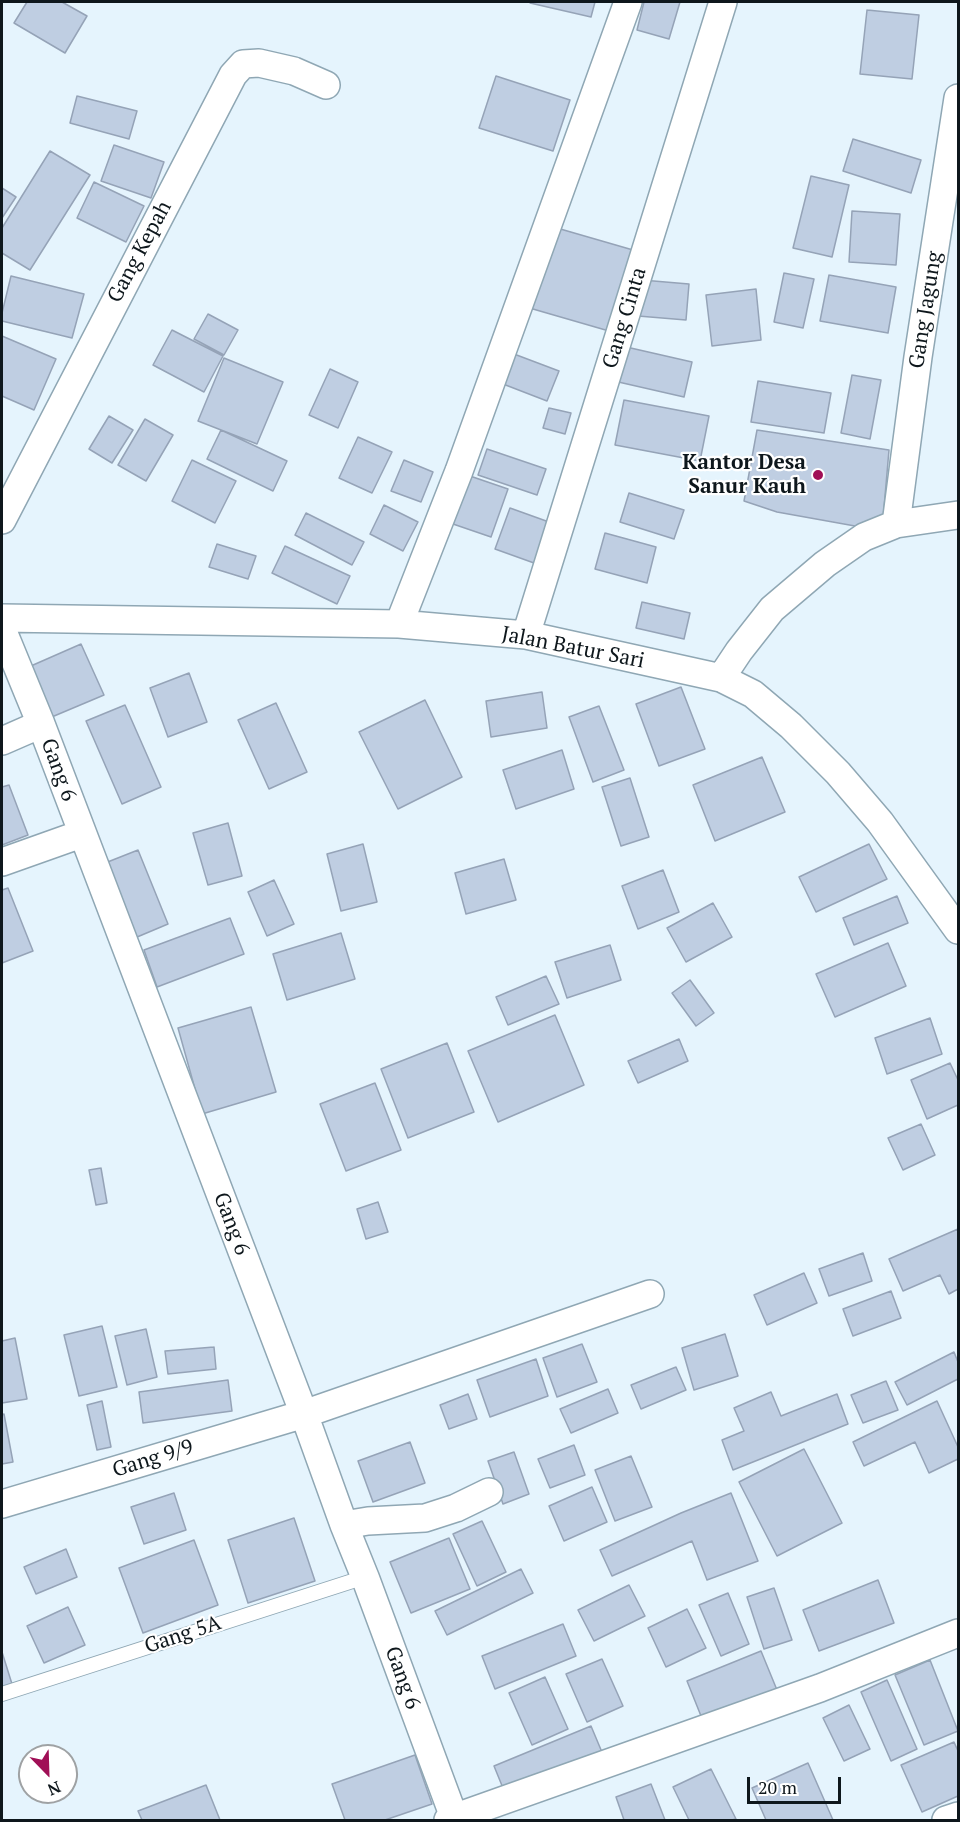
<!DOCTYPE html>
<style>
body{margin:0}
#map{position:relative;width:960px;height:1822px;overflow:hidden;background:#e5f4fd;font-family:"PT Serif",serif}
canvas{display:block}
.frame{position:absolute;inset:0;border:3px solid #0e171c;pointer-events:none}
.north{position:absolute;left:18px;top:1744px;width:60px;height:60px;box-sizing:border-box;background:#fff;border:2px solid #9fa2a4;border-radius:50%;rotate:157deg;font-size:16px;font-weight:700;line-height:24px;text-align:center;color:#0e171c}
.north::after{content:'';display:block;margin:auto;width:21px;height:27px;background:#a00f56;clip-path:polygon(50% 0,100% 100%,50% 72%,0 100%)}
.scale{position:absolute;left:747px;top:1777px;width:94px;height:27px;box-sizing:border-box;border:3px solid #0e171c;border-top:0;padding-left:8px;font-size:18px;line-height:21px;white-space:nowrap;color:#0e171c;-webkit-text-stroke:4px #fff;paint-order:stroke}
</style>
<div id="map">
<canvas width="960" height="1822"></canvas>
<div class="frame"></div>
<div class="north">N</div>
<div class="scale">20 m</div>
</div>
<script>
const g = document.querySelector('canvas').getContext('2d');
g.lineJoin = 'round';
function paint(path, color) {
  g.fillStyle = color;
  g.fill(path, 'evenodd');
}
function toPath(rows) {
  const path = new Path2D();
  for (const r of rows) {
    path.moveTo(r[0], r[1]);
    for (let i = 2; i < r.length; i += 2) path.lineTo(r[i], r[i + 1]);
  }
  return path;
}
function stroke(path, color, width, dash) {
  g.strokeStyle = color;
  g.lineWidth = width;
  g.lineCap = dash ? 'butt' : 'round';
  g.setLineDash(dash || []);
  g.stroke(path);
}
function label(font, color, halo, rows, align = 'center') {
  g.font = font + ' "PT Serif",serif';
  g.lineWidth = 4.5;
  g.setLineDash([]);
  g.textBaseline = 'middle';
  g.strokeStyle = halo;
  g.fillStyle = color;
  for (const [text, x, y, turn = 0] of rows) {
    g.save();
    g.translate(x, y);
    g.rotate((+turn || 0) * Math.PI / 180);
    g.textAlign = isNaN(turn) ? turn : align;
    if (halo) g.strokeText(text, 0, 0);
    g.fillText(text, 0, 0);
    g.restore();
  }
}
const building = toPath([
 [27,2,62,2,87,16,65,53,14,23,27,2],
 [644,2,680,2,669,39,637,30,644,2],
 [530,3,530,2,595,2,591,17,530,3],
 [867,10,919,15,912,79,860,74,867,10],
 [496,76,570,100,553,151,479,128,496,76],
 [77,96,137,111,129,139,70,123,77,96],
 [853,139,921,160,911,193,843,171,853,139],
 [114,145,164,162,151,198,101,181,114,145],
 [50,151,90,175,30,270,2,253,2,228,50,151],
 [811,176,849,185,832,257,793,248,811,176],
 [94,182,144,206,126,242,77,218,94,182],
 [2,188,16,197,2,218,2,188],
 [852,211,900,214,896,265,849,262,852,211],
 [550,226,633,250,609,331,526,307,550,226],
 [784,273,814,279,803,328,774,322,784,273],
 [829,275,896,287,888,333,820,321,829,275],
 [11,276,84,294,72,338,2,321,2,313,11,276],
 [642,280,689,284,686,320,638,316,642,280],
 [756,289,761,340,712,346,706,295,756,289],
 [208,314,238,330,224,355,194,339,208,314],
 [172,330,223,356,204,392,153,365,172,330],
 [2,336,56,359,34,410,2,396,2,336],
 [622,346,692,362,684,397,614,381,622,346],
 [514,354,559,371,547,401,503,384,514,354],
 [224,358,283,382,257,444,198,421,224,358],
 [330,369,358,382,338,428,309,415,330,369],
 [852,375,881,380,870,439,841,433,852,375],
 [758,381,831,393,824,433,751,422,758,381],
 [624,400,709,416,700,461,615,445,624,400],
 [549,408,571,413,565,434,543,428,549,408],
 [109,416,133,430,112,463,89,449,109,416],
 [145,419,173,435,146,481,118,465,145,419],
 [221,430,287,461,273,491,207,459,221,430],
 [757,430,889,450,883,519,855,526,777,512,744,501,757,430],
 [358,437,392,452,372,493,339,478,358,437],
 [487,449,546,469,537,495,478,475,487,449],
 [192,460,236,481,215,523,172,501,192,460],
 [404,460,433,472,421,502,391,491,404,460],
 [470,476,508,489,491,537,453,524,470,476],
 [629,493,684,510,674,539,620,522,629,493],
 [384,505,418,522,403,551,370,534,384,505],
 [510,508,549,522,534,563,495,549,510,508],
 [306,513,364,542,352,565,295,535,306,513],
 [605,533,656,547,647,583,595,569,605,533],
 [217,544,256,556,248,579,209,567,217,544],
 [285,546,350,576,337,604,272,573,285,546],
 [642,602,690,613,684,639,636,628,642,602],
 [81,644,104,695,47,719,24,669,81,644],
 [189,673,207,722,168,737,150,688,189,673],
 [681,687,705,749,659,766,636,704,681,687],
 [542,692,547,728,491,737,486,701,542,692],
 [425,700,462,777,398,809,359,732,425,700],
 [276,703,307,772,269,789,238,720,276,703],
 [125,705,161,787,122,804,86,721,125,705],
 [599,706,624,770,593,782,569,717,599,706],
 [562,750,574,789,516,809,503,770,562,750],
 [762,757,785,812,715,841,693,785,762,757],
 [630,778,649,837,621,846,602,787,630,778],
 [9,785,28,835,2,845,2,787,9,785],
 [228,823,242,876,208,885,193,833,228,823],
 [363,844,377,902,341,911,327,854,363,844],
 [869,844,887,879,816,912,799,877,869,844],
 [138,850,168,924,130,940,100,865,138,850],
 [504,859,516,900,466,914,455,873,504,859],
 [663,870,679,912,638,929,622,886,663,870],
 [274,880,294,924,267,936,248,892,274,880],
 [8,888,33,951,2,963,2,890,8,888],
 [897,896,908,923,854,945,843,918,897,896],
 [713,903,732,937,686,962,667,928,713,903],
 [230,918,244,954,157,987,144,950,230,918],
 [341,933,355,979,287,1000,273,954,341,933],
 [888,943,906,986,835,1017,816,974,888,943],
 [610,945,621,980,567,998,555,962,610,945],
 [546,976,559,1004,508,1025,496,997,546,976],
 [690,980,714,1013,696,1026,672,993,690,980],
 [251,1007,276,1092,202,1114,178,1028,251,1007],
 [555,1015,584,1085,498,1122,468,1051,555,1015],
 [930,1018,942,1054,887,1074,875,1038,930,1018],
 [679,1039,688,1061,638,1083,628,1061,679,1039],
 [447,1043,474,1112,408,1138,381,1069,447,1043],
 [950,1063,958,1080,958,1105,927,1119,911,1080,950,1063],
 [375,1083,401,1150,346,1171,320,1104,375,1083],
 [921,1124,935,1155,903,1170,888,1138,921,1124],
 [101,1168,107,1203,96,1205,89,1170,101,1168],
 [378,1202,388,1232,366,1239,357,1209,378,1202],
 [958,1229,958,1289,949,1294,940,1275,903,1291,889,1259,958,1229],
 [863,1253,872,1281,829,1296,819,1269,863,1253],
 [804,1273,817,1303,767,1325,754,1295,804,1273],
 [891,1291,901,1318,853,1336,843,1309,891,1291],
 [102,1326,117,1387,79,1396,64,1335,102,1326],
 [146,1329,157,1377,127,1385,115,1336,146,1329],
 [725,1334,738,1376,694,1390,682,1348,725,1334],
 [15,1338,27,1399,2,1403,2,1341,15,1338],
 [582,1344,597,1382,557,1397,543,1358,582,1344],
 [214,1347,216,1369,168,1374,165,1351,214,1347],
 [954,1352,958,1362,958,1379,907,1405,895,1382,954,1352],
 [536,1359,548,1396,490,1417,477,1380,536,1359],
 [676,1367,686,1390,641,1409,631,1385,676,1367],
 [228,1380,232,1411,143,1423,139,1392,228,1380],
 [886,1381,898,1410,863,1423,851,1395,886,1381],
 [608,1389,618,1413,571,1433,560,1409,608,1389],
 [771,1392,781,1416,837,1394,848,1424,733,1470,722,1440,744,1431,734,1408,771,1392],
 [468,1394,477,1419,449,1429,440,1405,468,1394],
 [102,1401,111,1447,97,1450,87,1405,102,1401],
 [937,1401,958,1447,958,1459,929,1473,915,1442,864,1466,853,1442,937,1401],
 [4,1414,13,1462,2,1464,2,1415,4,1414],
 [410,1442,425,1483,373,1502,358,1461,410,1442],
 [574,1445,585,1475,550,1488,538,1459,574,1445],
 [804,1449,842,1523,777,1556,739,1482,804,1449],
 [514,1452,529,1494,503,1504,488,1461,514,1452],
 [631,1456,652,1507,615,1521,595,1470,631,1456],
 [592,1487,607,1522,564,1541,549,1506,592,1487],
 [174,1493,186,1530,144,1544,131,1507,174,1493],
 [731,1493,758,1561,707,1580,692,1541,612,1576,600,1550,681,1513,731,1493],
 [294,1518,315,1581,248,1603,228,1540,294,1518],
 [482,1521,506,1572,477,1586,453,1534,482,1521],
 [449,1538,470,1589,411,1613,390,1562,449,1538],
 [194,1540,218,1605,143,1633,119,1568,194,1540],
 [66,1549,77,1577,36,1594,24,1567,66,1549],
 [521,1569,533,1593,447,1635,435,1611,521,1569],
 [878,1580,894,1623,819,1651,803,1610,878,1580],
 [629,1585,645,1616,594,1641,578,1610,629,1585],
 [774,1588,792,1640,764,1649,747,1597,774,1588],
 [728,1593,749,1644,721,1656,699,1605,728,1593],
 [68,1607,85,1645,44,1663,27,1626,68,1607],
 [687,1609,706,1648,666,1667,648,1628,687,1609],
 [563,1624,576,1656,495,1689,482,1656,563,1624],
 [761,1651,777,1690,703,1721,687,1681,761,1651],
 [2,1652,12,1684,2,1688,2,1652],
 [602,1659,623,1706,587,1722,566,1674,602,1659],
 [930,1660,958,1731,924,1745,895,1675,930,1660],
 [545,1677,568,1729,532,1745,509,1693,545,1677],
 [887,1680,917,1749,891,1761,861,1692,887,1680],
 [849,1705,870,1749,844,1761,823,1718,849,1705],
 [591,1726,604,1757,507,1798,494,1766,591,1726],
 [954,1742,958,1751,958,1796,922,1812,901,1765,954,1742],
 [415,1755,432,1804,385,1820,345,1820,332,1784,415,1755],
 [808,1763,833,1820,766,1820,752,1788,808,1763],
 [711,1769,736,1819,732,1820,689,1820,673,1787,711,1769],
 [651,1784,665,1820,624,1820,616,1797,651,1784],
 [206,1785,220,1820,142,1820,138,1811,206,1785]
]);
paint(building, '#bfcee2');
stroke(building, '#95a3b7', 1.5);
const service = toPath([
 [2,1694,365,1577]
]);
const minor = toPath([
 [2,520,233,75,243,64,259,63,294,71,326,85],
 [896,524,918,357,958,98],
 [2,618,399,624,526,635,721,678,753,694,791,726,838,773,880,822,958,930],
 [399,624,459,471,628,2],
 [2,629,41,724,304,1414,344,1525,365,1577,455,1820],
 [526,635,723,2],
 [721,678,739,651,772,609,825,564,864,537,896,524,958,515],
 [2,741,41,724],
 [2,862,81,834],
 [2,1504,304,1414,650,1294],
 [344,1525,368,1521,425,1518,456,1508,489,1492],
 [448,1820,820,1688,958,1633],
 [946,1820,958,1816]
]);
stroke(service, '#8fa7b4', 16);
stroke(minor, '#8fa7b4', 30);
stroke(service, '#fff', 14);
stroke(minor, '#fff', 27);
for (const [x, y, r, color] of [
 [818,475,6,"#a00f56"]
]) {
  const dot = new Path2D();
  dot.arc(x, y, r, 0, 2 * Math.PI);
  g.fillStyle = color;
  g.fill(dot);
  stroke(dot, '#fff', 2);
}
label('21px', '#0e171c', '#fff', [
 ["Gang Kepah",140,252,-62],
 ["Gang Jagung",926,310,-81],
 ["Gang Cinta",625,318,-73],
 ["Jalan Batur Sari",573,648,11],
 ["Gang 6",58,770,70],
 ["Gang 6",231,1224,69],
 ["Gang 9/9",153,1459,-17],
 ["Gang 5A",183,1635,-18],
 ["Gang 6",402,1678,70]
]);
label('bold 21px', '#0e171c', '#fff', [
 ["Kantor Desa",806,463],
 ["Sanur Kauh",806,487]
], 'right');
</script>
